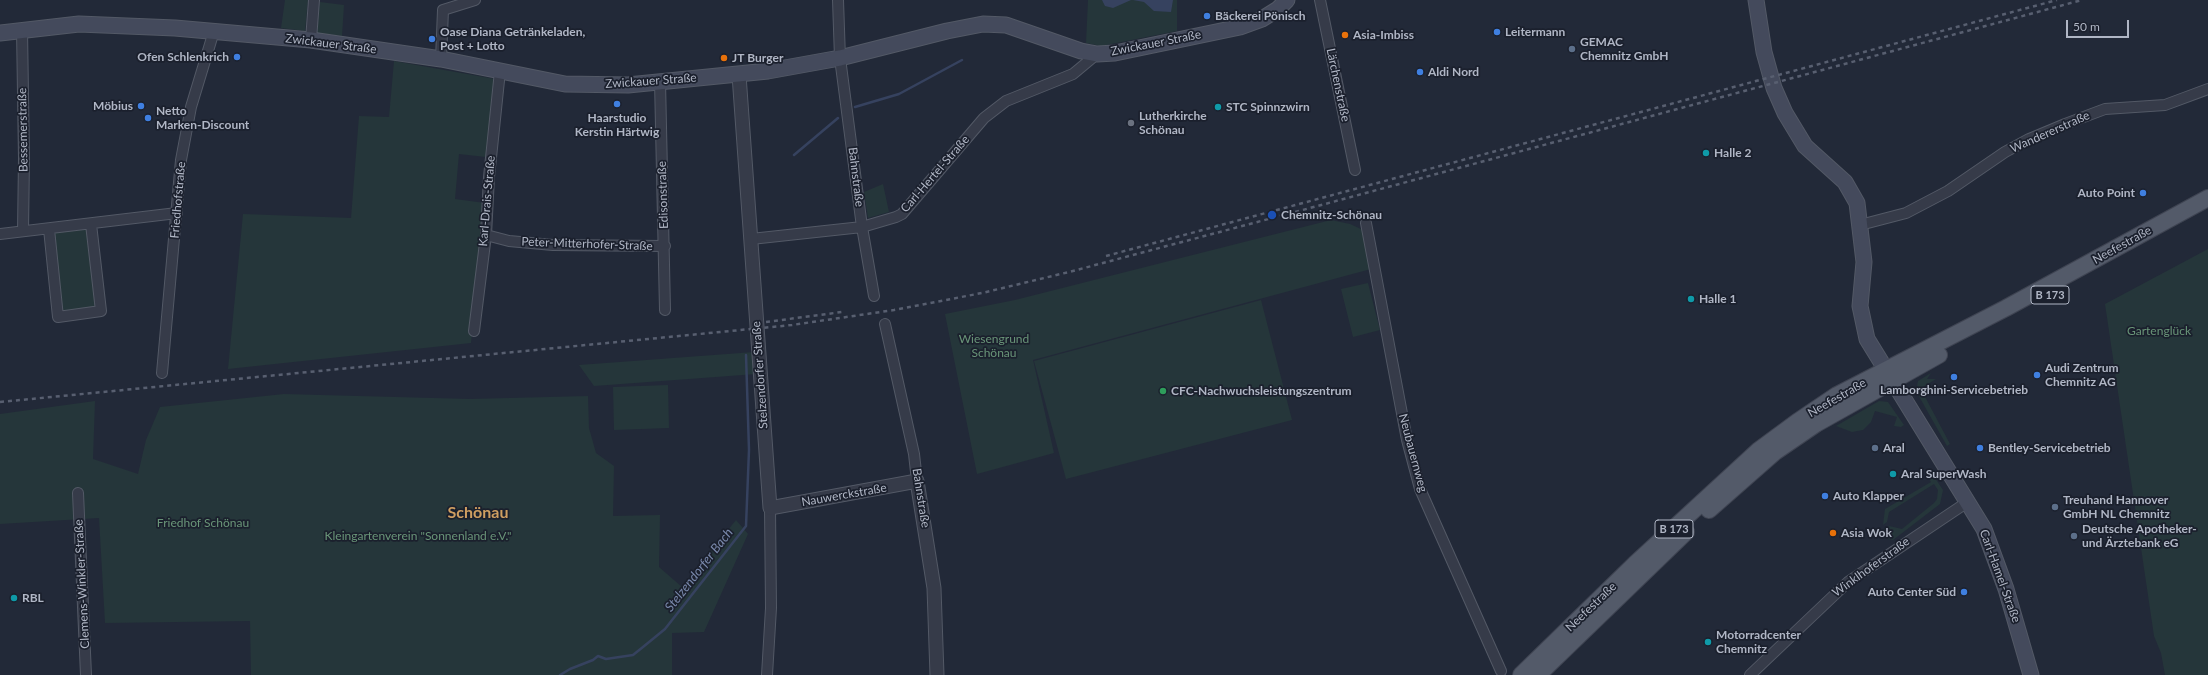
<!DOCTYPE html>
<meta charset="utf-8">
<style>
body{margin:0}
#map{position:relative;width:2208px;height:675px;overflow:hidden;background:#222938;font-family:Lato,sans-serif}
canvas{display:block}
.scale{position:absolute;left:2066px;top:20px;width:63px;height:18px;box-sizing:border-box;border:2px solid #b0b6c5;border-top:0;padding-left:5px;font-size:12px;line-height:14px;white-space:nowrap;color:#b0b6c5;-webkit-text-stroke:3px #1b202d;paint-order:stroke}
</style>
<div id="map">
<canvas width="2208" height="675"></canvas>
<div class="scale">50 m</div>
</div>
<script>
const g = document.querySelector('canvas').getContext('2d');
g.lineJoin = 'round';
function paint(path, color) {
  g.fillStyle = color;
  g.fill(path, 'evenodd');
}
function toPath(rows) {
  const path = new Path2D();
  for (const r of rows) {
    path.moveTo(r[0], r[1]);
    for (let i = 2; i < r.length; i += 2) path.lineTo(r[i], r[i + 1]);
  }
  return path;
}
function stroke(path, color, width, dash) {
  g.strokeStyle = color;
  g.lineWidth = width;
  g.lineCap = dash ? 'butt' : 'round';
  g.setLineDash(dash || []);
  g.stroke(path);
}
function label(font, color, halo, rows, align = 'center') {
  g.font = font + ' Lato,sans-serif';
  g.lineWidth = 3.5;
  g.setLineDash([]);
  g.textBaseline = 'middle';
  g.strokeStyle = halo;
  g.fillStyle = color;
  for (const [text, x, y, turn = 0] of rows) {
    g.save();
    g.translate(x, y);
    g.rotate((+turn || 0) * Math.PI / 180);
    g.textAlign = isNaN(turn) ? turn : align;
    if (halo) g.strokeText(text, 0, 0);
    g.fillText(text, 0, 0);
    g.restore();
  }
}
paint(toPath([
 [285,0,308,0,305,31,281,28],
 [1088,0,1177,0,1177,31,1101,46,1086,43],
 [320,2,344,5,342,36,317,33],
 [394,61,495,79,486,157,459,154,455,199,485,203,471,343,228,369,243,214,351,218,359,116,389,117],
 [883,184,889,212,868,218,864,192],
 [1331,220,1350,224,1363,230,1371,269,1033,360,1054,453,977,474,945,314,1015,300],
 [91,224,101,311,58,317,49,229],
 [2208,249,2208,675,2165,675,2161,653,2154,636,2105,304],
 [1368,283,1380,330,1353,337,1341,289],
 [1261,300,1292,420,1066,479,1034,361],
 [754,352,756,374,594,386,579,365],
 [1931,373,1927,379,1936,379,1923,387,1923,393,1950,444,1947,446,1916,391,1918,381],
 [668,385,669,428,614,430,613,387],
 [284,394,470,399,588,396,589,428,596,453,614,466,613,516,660,515,659,567,682,587,736,520,748,534,704,632,672,633,672,675,251,675,250,621,105,623,99,518,0,524,0,414,95,401,93,459,138,474,146,440,160,407],
 [1879,401,1888,402,1904,425,1901,427,1894,426,1897,417,1875,411,1871,422,1863,430,1852,432,1836,426],
 [1933,475,1943,490,1940,504,1893,540,1888,539,1882,531,1889,526,1902,529,1934,503,1937,499,1938,490,1934,484,1889,512,1887,522,1883,525,1885,509,1931,482,1928,478]
]), '#25363a');
paint(toPath([
 [1102,0,1131,0,1113,8,1105,6],
 [1133,0,1173,0,1171,12,1154,11,1144,2]
]), '#36425f');
stroke(toPath([
 [855,107,899,94,962,60],
 [794,155,838,118],
 [560,675,570,669,593,660,598,656,606,659,633,655,643,647,665,629,746,526,749,450,746,355]
]), '#36425f', 2.5);
const minor = toPath([
 [838,0,840,58,862,227,874,296],
 [1320,0,1355,170],
 [22,29,24,159,23,231],
 [311,40,314,0],
 [441,59,443,10,475,0],
 [660,81,665,310],
 [1366,223,1407,440,1420,489,1501,671],
 [1860,225,1906,213,1948,191,2005,152,2029,139,2065,124,2105,109,2165,105,2208,89],
 [49,229,58,317,101,311,91,224],
 [0,234,177,213],
 [486,235,509,241,553,245,665,246],
 [751,239,862,227,896,217,902,214,984,118,1006,101,1073,74,1097,54],
 [885,324,914,454,917,481],
 [474,331,486,235,489,177,500,71],
 [162,373,181,160,191,107,214,31],
 [78,493,86,675],
 [767,675,771,608,770,508],
 [1750,675,1848,582,1966,503]
]);
const tertiary = toPath([
 [739,75,770,508,917,481,934,588,937,675]
]);
const secondary = toPath([
 [1756,0,1764,52,1774,88,1785,113,1805,146,1845,182,1857,203,1864,262,1860,306,1867,339,1984,529,2006,589,2031,675],
 [0,33,79,24,175,28,311,40,441,59,565,84,628,85,768,71,840,58,947,31,983,24,1006,25,1081,51,1097,54,1115,53,1240,27,1262,19,1278,9,1287,0]
]);
const primary = toPath([
 [1709,510,1775,452,1816,424,1939,355],
 [1521,675,1635,564,1759,450,1797,422,1837,395,2006,308,2208,198],
 [1538,675,1686,532]
]);
stroke(minor, '#535966', 12);
stroke(tertiary, '#535966', 15);
stroke(secondary, '#535966', 17);
stroke(primary, '#3f4452', 18);
stroke(minor, '#363b49', 10);
stroke(tertiary, '#363b49', 13);
stroke(secondary, '#444a5c', 15);
stroke(primary, '#535a69', 16);
stroke(toPath([
 [1106,256,2057,0],
 [766,322,842,312],
 [0,402,792,325,894,310,982,293,1069,272,1325,204,2082,0]
]), '#585f70', 2.5, [4, 4]);
for (const [x, y, r, color] of [
 [1207,16,4,"#3f7fe0"],
 [1497,32,4,"#3f7fe0"],
 [1345,35,4,"#e8710a"],
 [432,39,4,"#3f7fe0"],
 [1572,49,4,"#5c6f8a"],
 [237,57,4,"#3f7fe0"],
 [724,58,4,"#e8710a"],
 [1420,72,4,"#3f7fe0"],
 [617,104,4,"#3f7fe0"],
 [141,106,4,"#3f7fe0"],
 [1218,107,4,"#0f9aa8"],
 [148,118,4,"#3f7fe0"],
 [1131,123,4,"#6b7280"],
 [1706,153,4,"#0f9aa8"],
 [2143,193,4,"#3f7fe0"],
 [1272,215,5,"#1a4fb4"],
 [1691,299,4,"#0f9aa8"],
 [2037,375,4,"#3f7fe0"],
 [1954,377,4,"#3f7fe0"],
 [1163,391,4,"#2e9e5b"],
 [1875,448,4,"#5c6f8a"],
 [1980,448,4,"#3f7fe0"],
 [1893,474,4,"#0f9aa8"],
 [1825,496,4,"#3f7fe0"],
 [2055,507,4,"#5c6f8a"],
 [1833,533,4,"#e8710a"],
 [2074,536,4,"#5c6f8a"],
 [1964,592,4,"#3f7fe0"],
 [14,598,4,"#0f9aa8"],
 [1708,642,4,"#0f9aa8"]
]) {
  const dot = new Path2D();
  dot.arc(x, y, r, 0, 2 * Math.PI);
  g.fillStyle = color;
  g.fill(dot);
  stroke(dot, '#1b202d', 1.5);
}
for (const [x, y, w] of [
 [2050,295,38],
 [1674,529,38]
]) {
  const box = new Path2D();
  box.roundRect(x - w / 2, y - 9, w, 18, 3);
  g.fillStyle = '#1b202d';
  g.fill(box);
  stroke(box, '#b0b6c5', 1);
}
label('bold 11px', '#b0b6c5', null, [
 ["B 173",2050,295],
 ["B 173",1674,529]
]);
label('bold 12px', '#b0b6c5', '#1b202d', [
 ["Bäckerei Pönisch",1215,16],
 ["Oase Diana Getränkeladen,",440,32],
 ["Post + Lotto",440,46],
 ["Leitermann",1505,32],
 ["Asia-Imbiss",1353,35],
 ["GEMAC",1580,42],
 ["Chemnitz GmbH",1580,56],
 ["Ofen Schlenkrich",229,57,"right"],
 ["JT Burger",732,58],
 ["Aldi Nord",1428,72],
 ["Möbius",133,106,"right"],
 ["STC Spinnzwirn",1226,107],
 ["Netto",156,111],
 ["Marken-Discount",156,125],
 ["Lutherkirche",1139,116],
 ["Schönau",1139,130],
 ["Haarstudio",617,118,"center"],
 ["Kerstin Härtwig",617,132,"center"],
 ["Halle 2",1714,153],
 ["Auto Point",2135,193,"right"],
 ["Chemnitz-Schönau",1281,215],
 ["Halle 1",1699,299],
 ["Audi Zentrum",2045,368],
 ["Chemnitz AG",2045,382],
 ["Lamborghini-Servicebetrieb",1954,390,"center"],
 ["CFC-Nachwuchsleistungszentrum",1171,391],
 ["Aral",1883,448],
 ["Bentley-Servicebetrieb",1988,448],
 ["Aral SuperWash",1901,474],
 ["Auto Klapper",1833,496],
 ["Treuhand Hannover",2063,500],
 ["GmbH NL Chemnitz",2063,514],
 ["Deutsche Apotheker-",2082,529],
 ["und Ärztebank eG",2082,543],
 ["Asia Wok",1841,533],
 ["Auto Center Süd",1956,592,"right"],
 ["RBL",22,598],
 ["Motorradcenter",1716,635],
 ["Chemnitz",1716,649]
], 'left');
label('12px', '#b0b6c5', '#1b202d', [
 ["Zwickauer Straße",1156,43,-11],
 ["Zwickauer Straße",331,44,7],
 ["Zwickauer Straße",651,81,-4],
 ["Lärchenstraße",1338,85,78],
 ["Bessemerstraße",23,130,-91],
 ["Wandererstraße",2050,132,-24],
 ["Carl-Hertel-Straße",935,174,-49],
 ["Bahnstraße",856,177,83],
 ["Edisonstraße",663,195,-92],
 ["Friedhofstraße",178,200,-85],
 ["Karl-Drais-Straße",487,201,-85],
 ["Peter-Mitterhofer-Straße",587,244,2],
 ["Neefestraße",2122,245,-29],
 ["Stelzendorfer Straße",760,375,-94],
 ["Neefestraße",1837,398,-30],
 ["Neubauernweg",1413,453,75],
 ["Nauwerckstraße",844,495,-10],
 ["Bahnstraße",921,498,81],
 ["Winklhoferstraße",1871,567,-36],
 ["Carl-Hamel-Straße",2000,576,70],
 ["Clemens-Winkler-Straße",82,584,-93],
 ["Neefestraße",1591,607,-44]
]);
label('12px', '#699578', '#1b202d', [
 ["Gartenglück",2159,331],
 ["Wiesengrund",994,339],
 ["Schönau",994,353],
 ["Friedhof Schönau",203,523],
 ["Kleingartenverein \"Sonnenland e.V.\"",418,536]
]);
label('italic 13px', '#7a89ac', '#1b202d', [
 ["Stelzendorfer Bach",699,570,-52]
]);
label('bold 16px', '#cf9e61', '#1b202d', [
 ["Schönau",478,513]
]);
</script>
